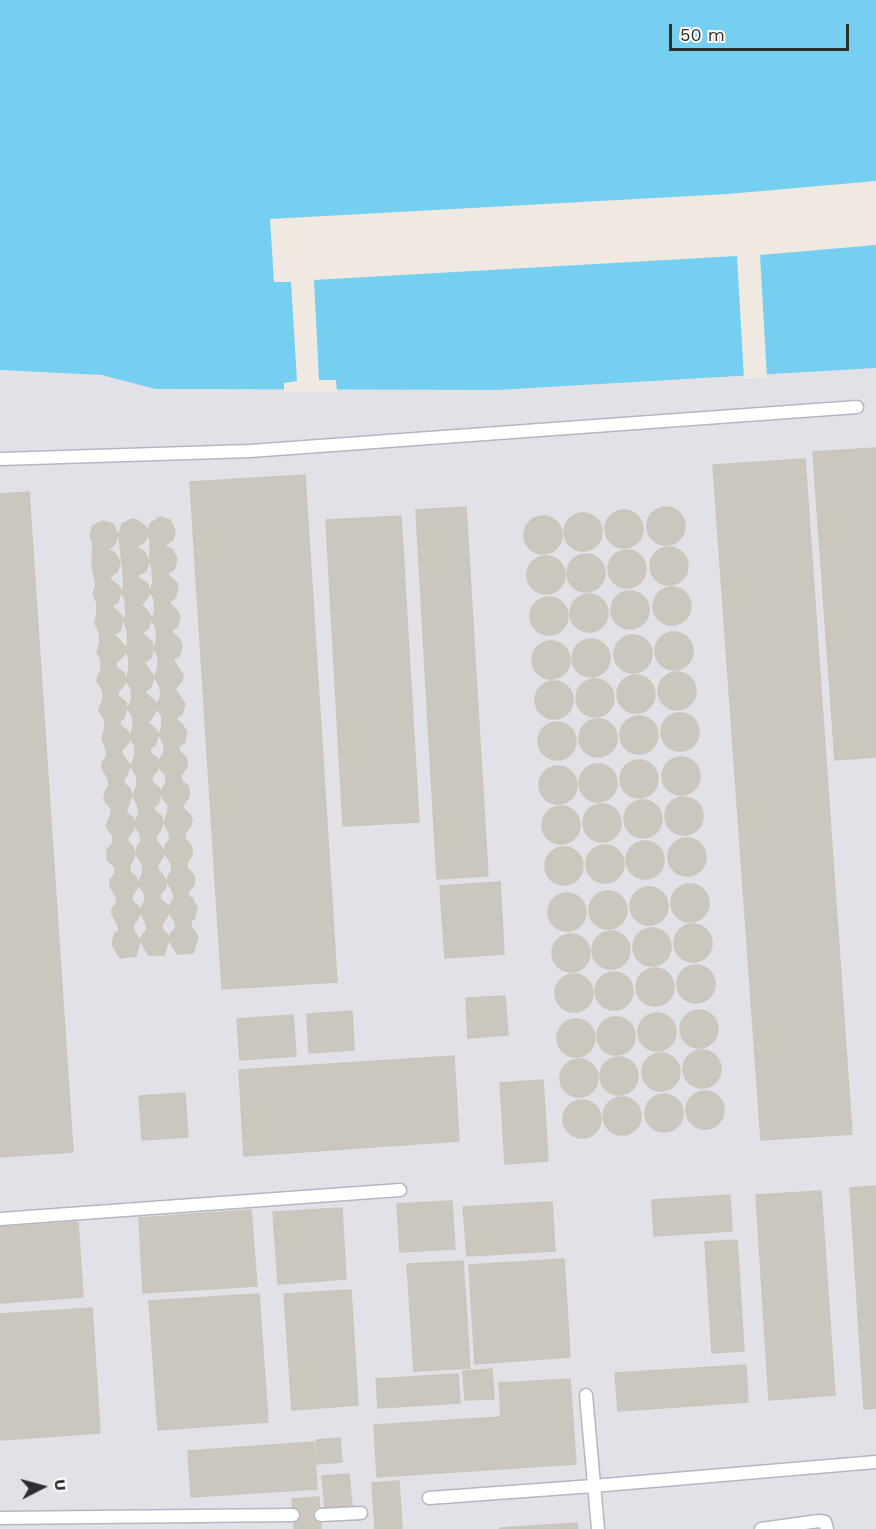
<!DOCTYPE html>
<style>
body{margin:0}
#map{position:relative;width:876px;height:1529px;overflow:hidden;background:#efe9e1;font-family:"Work Sans",sans-serif}
canvas{display:block}
.north{position:absolute;left:12px;top:1457px;width:60px;height:60px;-webkit-text-stroke:4px #fff;paint-order:stroke;rotate:84deg;font-size:16px;font-weight:700;line-height:24px;text-align:center;color:#2e2e2e}
.north::after{content:'';display:block;margin:auto;width:21px;height:27px;background:#2e2e2e;clip-path:polygon(50% 0,100% 100%,50% 72%,0 100%)}
.scale{position:absolute;left:669px;top:24px;width:180px;height:27px;box-sizing:border-box;border:3px solid #2e2e2e;border-top:0;padding-left:8px;font-size:18px;line-height:21px;white-space:nowrap;color:#2e2e2e;-webkit-text-stroke:4px #fff;paint-order:stroke}
</style>
<div id="map">
<canvas width="876" height="1529"></canvas>
<div class="north">U</div>
<div class="scale">50 m</div>
</div>
<script>
const g = document.querySelector('canvas').getContext('2d');
g.lineJoin = 'round';
function paint(path, color) {
  g.fillStyle = color;
  g.fill(path, 'evenodd');
}
function toPath(rows) {
  const path = new Path2D();
  for (const r of rows) {
    if (r.length === 3) {
      path.moveTo(r[0] + r[2], r[1]);
      path.arc(r[0], r[1], r[2], 0, 2 * Math.PI);
      continue;
    }
    path.moveTo(r[0], r[1]);
    for (let i = 2; i < r.length; i += 2) path.lineTo(r[i], r[i + 1]);
  }
  return path;
}
function stroke(path, color, width, dash) {
  g.strokeStyle = color;
  g.lineWidth = width;
  g.lineCap = dash ? 'butt' : 'round';
  g.setLineDash(dash || []);
  g.stroke(path);
}
paint(toPath([
 [876,368,876,1529,0,1529,0,370,102,375,155,389,497,390]
]), '#e3e1e8');
paint(toPath([
 [0,0,876,0,876,368,497,390,155,389,102,375,0,370]
]), '#75cff0');
paint(toPath([
 [876,181,876,245,760,255,767,378,744,379,737,256,314,280,319,380,336,380,337,392,284,392,284,383,297,381,291,282,274,282,270,219,728,194]
]), '#efe9e1');
const building = toPath([
 [876,448,876,757,835,760,813,452,876,448],
 [805,459,852,1134,761,1140,713,465,805,459],
 [305,475,337,982,222,989,190,482,305,475],
 [29,492,73,1152,0,1157,0,494,29,492],
 [466,507,488,876,437,879,416,510,466,507],
 [666,526,19],
 [624,529,19],
 [583,532,19],
 [401,516,419,822,343,826,326,520,401,516],
 [543,535,19],
 [160,517,170,520,175,530,173,540,165,545,166,547,172,549,177,559,174,569,167,574,177,583,178,588,175,598,169,602,178,612,180,617,177,627,171,631,180,640,182,646,179,656,173,660,183,675,182,681,175,689,185,704,182,714,177,718,177,721,181,723,187,732,184,743,179,746,179,751,186,757,187,762,187,767,181,775,181,780,188,786,189,791,189,797,183,805,183,808,190,815,192,820,191,825,185,834,185,839,190,844,192,849,192,855,187,862,187,868,193,874,195,879,194,885,188,892,189,897,192,898,197,908,194,919,191,921,191,927,198,937,193,953,177,954,169,940,170,935,176,927,175,921,171,916,169,911,169,906,174,899,173,892,167,882,168,877,172,870,171,863,164,852,165,846,170,839,169,833,164,823,168,811,168,804,163,799,162,794,162,789,166,782,166,775,161,770,159,765,160,759,164,753,164,745,159,735,162,725,162,716,156,707,161,696,160,687,155,678,158,667,158,656,154,649,157,639,156,628,152,620,155,610,154,599,150,591,153,582,152,568,150,561,150,539,147,533,151,523,160,517],
 [132,519,137,520,146,527,147,537,144,542,136,547,144,551,149,561,146,571,138,575,139,578,148,584,149,590,149,595,141,606,146,609,152,618,148,629,142,633,152,642,153,648,151,658,144,662,154,677,151,687,146,691,146,694,155,701,156,706,156,711,148,723,156,729,158,735,155,745,150,749,150,753,157,758,159,764,158,769,152,777,152,782,159,788,161,793,158,804,154,807,154,810,161,816,163,822,160,832,156,836,156,840,164,851,163,857,158,864,158,870,161,872,166,881,166,887,160,895,160,899,167,905,168,910,168,915,162,924,162,929,167,934,169,939,164,955,149,955,141,942,141,937,147,930,146,923,141,913,141,907,145,901,145,894,138,884,143,872,142,864,136,854,138,844,141,842,140,834,135,825,136,819,139,814,138,806,133,796,137,785,137,777,131,767,135,755,135,746,130,738,133,727,133,717,128,709,132,698,131,689,126,680,129,669,129,658,125,650,128,642,127,629,124,621,126,613,125,600,122,593,124,584,119,535,122,524,132,519],
 [103,521,113,524,118,534,115,544,108,550,115,553,120,562,117,572,110,577,111,580,119,586,121,591,118,602,112,606,121,615,123,620,120,631,114,634,123,644,125,649,124,655,116,663,116,667,124,673,125,679,125,684,118,692,118,696,126,702,127,707,124,718,120,721,120,725,128,731,129,736,129,742,122,750,122,754,130,765,127,776,124,778,124,783,130,789,132,795,126,812,133,818,134,823,134,829,128,837,128,842,133,847,135,853,134,858,130,865,130,872,136,877,138,883,137,888,132,896,132,901,138,906,140,912,139,917,133,925,134,931,140,941,136,956,120,958,112,944,115,933,119,931,118,925,112,914,112,909,117,902,116,896,110,886,110,880,115,874,115,867,108,861,107,856,107,850,113,843,113,836,106,826,111,814,111,808,106,803,104,798,105,792,109,786,108,779,102,768,102,763,107,756,106,749,102,739,105,728,105,720,99,710,103,699,103,691,97,681,98,676,101,670,101,660,97,652,100,642,99,632,95,623,97,613,97,603,93,594,96,585,92,565,93,543,90,536,93,526,103,521],
 [669,566,19],
 [627,569,19],
 [586,573,19],
 [546,575,19],
 [672,606,19],
 [630,610,19],
 [589,613,19],
 [549,616,19],
 [674,651,19],
 [633,654,19],
 [591,658,19],
 [551,660,19],
 [677,691,19],
 [636,694,19],
 [595,698,19],
 [554,700,19],
 [680,732,19],
 [639,735,19],
 [598,738,19],
 [557,741,19],
 [681,776,19],
 [639,779,19],
 [598,783,19],
 [558,785,19],
 [684,816,19],
 [643,819,19],
 [602,823,19],
 [561,825,19],
 [687,857,19],
 [645,860,19],
 [605,864,19],
 [564,866,19],
 [500,882,504,954,445,958,440,886,500,882],
 [690,903,19],
 [649,906,19],
 [608,910,19],
 [567,912,19],
 [693,943,19],
 [652,947,19],
 [611,950,19],
 [571,953,19],
 [696,984,19],
 [655,987,19],
 [614,991,19],
 [574,993,19],
 [505,996,508,1035,468,1038,466,998,505,996],
 [699,1029,19],
 [352,1011,354,1050,309,1053,307,1014,352,1011],
 [657,1032,19],
 [293,1015,296,1056,240,1060,237,1019,293,1015],
 [616,1036,19],
 [576,1038,19],
 [702,1069,19],
 [661,1072,19],
 [454,1056,459,1141,244,1156,239,1070,454,1056],
 [619,1076,19],
 [579,1078,19],
 [543,1080,548,1161,505,1164,500,1083,543,1080],
 [705,1110,19],
 [185,1093,188,1137,142,1140,139,1096,185,1093],
 [664,1113,19],
 [622,1116,19],
 [582,1119,19],
 [876,1186,876,1408,864,1409,850,1188,876,1186],
 [821,1191,835,1395,769,1400,756,1195,821,1191],
 [730,1195,732,1231,654,1236,652,1200,730,1195],
 [452,1201,455,1249,400,1252,397,1204,452,1201],
 [552,1202,555,1251,467,1256,463,1207,552,1202],
 [342,1208,346,1279,278,1284,273,1212,342,1208],
 [251,1210,257,1286,143,1293,139,1218,251,1210],
 [78,1222,83,1297,0,1303,0,1227,78,1222],
 [737,1240,744,1351,712,1353,705,1242,737,1240],
 [564,1259,570,1357,475,1364,469,1265,564,1259],
 [463,1261,470,1368,414,1371,407,1264,463,1261],
 [351,1290,358,1405,292,1410,284,1294,351,1290],
 [259,1294,268,1422,158,1430,149,1301,259,1294],
 [92,1308,100,1433,0,1440,0,1314,92,1308],
 [746,1365,748,1402,618,1411,615,1373,746,1365],
 [492,1369,494,1399,465,1400,463,1371,492,1369],
 [458,1374,460,1403,378,1408,376,1379,458,1374],
 [570,1379,576,1464,377,1477,374,1425,501,1417,499,1383,570,1379],
 [340,1438,342,1462,317,1464,316,1440,340,1438],
 [314,1442,317,1489,191,1497,188,1451,314,1442],
 [349,1474,352,1506,325,1508,322,1476,349,1474],
 [399,1481,402,1529,375,1529,372,1483,399,1481],
 [319,1497,321,1529,294,1529,292,1499,319,1497],
 [577,1523,578,1529,500,1529,500,1528,577,1523]
]);
paint(building, '#cbc7bf');
stroke(building, '#cbc5ba', 1.5);
const lane = toPath([
 [0,459,250,451,857,407],
 [0,1219,400,1190],
 [586,1395,598,1529],
 [429,1498,593,1486,876,1462],
 [321,1515,361,1513],
 [0,1518,293,1515],
 [761,1529,819,1521,825,1522,827,1529]
]);
stroke(lane, '#b4b7c1', 15);
stroke(lane, '#fff', 12);
</script>
